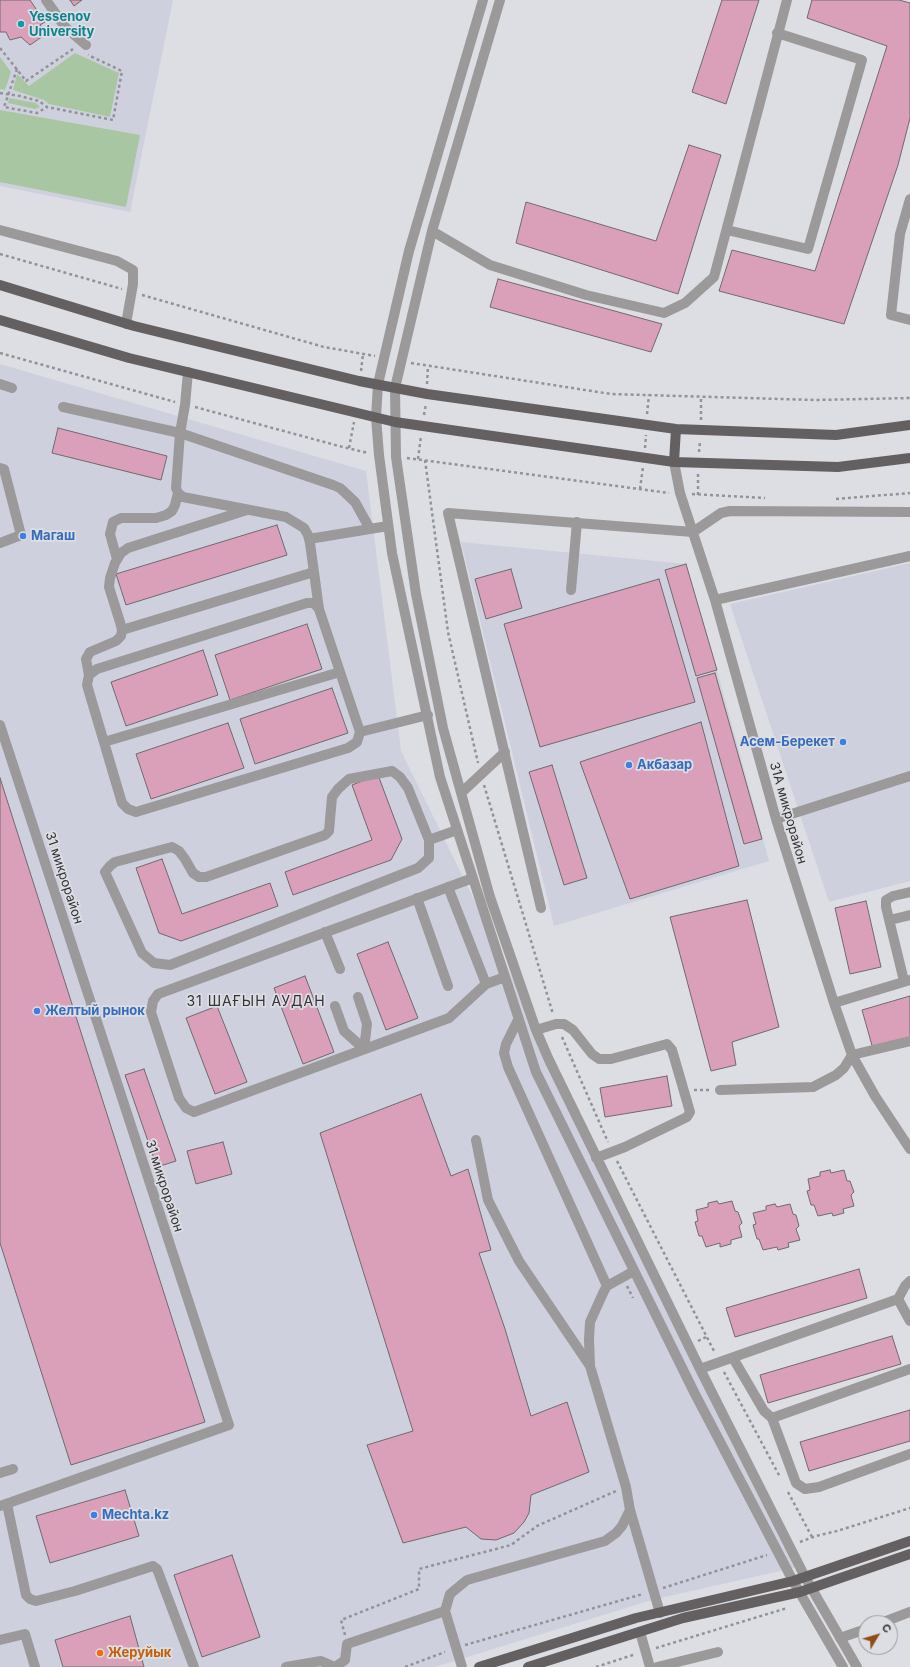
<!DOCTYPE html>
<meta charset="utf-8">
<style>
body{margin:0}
#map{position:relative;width:910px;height:1667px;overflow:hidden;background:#dddee3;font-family:Inter,sans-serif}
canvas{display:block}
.north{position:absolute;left:858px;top:1615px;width:40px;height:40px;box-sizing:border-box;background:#dddee3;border:1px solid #999a9e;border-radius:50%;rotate:52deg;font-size:11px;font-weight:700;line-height:16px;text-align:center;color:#343436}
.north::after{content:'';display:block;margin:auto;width:14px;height:18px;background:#8e4d18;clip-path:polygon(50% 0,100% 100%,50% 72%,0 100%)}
</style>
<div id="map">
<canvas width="910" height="1667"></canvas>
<div class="north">С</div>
</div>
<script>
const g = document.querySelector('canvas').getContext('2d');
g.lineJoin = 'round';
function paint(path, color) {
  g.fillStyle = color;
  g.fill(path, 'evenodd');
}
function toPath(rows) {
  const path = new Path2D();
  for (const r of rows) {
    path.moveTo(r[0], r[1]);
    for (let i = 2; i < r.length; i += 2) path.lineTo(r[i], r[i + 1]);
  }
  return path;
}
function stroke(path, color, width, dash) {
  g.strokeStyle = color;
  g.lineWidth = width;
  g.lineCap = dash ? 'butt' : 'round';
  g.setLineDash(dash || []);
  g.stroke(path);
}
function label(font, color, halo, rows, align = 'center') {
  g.font = font + ' Inter,sans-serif';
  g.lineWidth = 3.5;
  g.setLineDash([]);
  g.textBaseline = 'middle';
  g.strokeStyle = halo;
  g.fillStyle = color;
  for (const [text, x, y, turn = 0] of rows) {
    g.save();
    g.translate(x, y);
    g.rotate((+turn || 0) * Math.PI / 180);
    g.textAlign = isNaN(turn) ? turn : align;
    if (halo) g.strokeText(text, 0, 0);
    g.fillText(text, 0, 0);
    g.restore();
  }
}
paint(toPath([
 [0,0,173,0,130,212,0,186],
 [0,364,366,471,401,751,802,1566,652,1600,435,1667,0,1667],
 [461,542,686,564,717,670,769,861,554,926],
 [910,563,910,881,829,902,730,604]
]), '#ced1dd');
paint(toPath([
 [75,53,119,73,110,117,49,104,44,100,13,90,17,74,29,86],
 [0,57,11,72,5,90,0,89],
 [9,98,36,103,40,107,35,109,8,103],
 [0,110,140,135,126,207,0,182]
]), '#a9c6a2');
const building = toPath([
 [0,0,30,0,45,22,40,25,46,34,30,45,21,37,10,40,6,32,0,32,0,0],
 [70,0,82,0,74,6,70,0],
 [722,0,759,0,726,104,692,92,722,0],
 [812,0,899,0,910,3,910,118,898,165,844,324,719,291,732,250,815,271,887,46,807,18,812,0],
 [689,145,721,155,678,294,516,243,526,202,656,241,689,145],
 [498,279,662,324,651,352,490,307,498,279],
 [58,428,167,456,161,480,52,453,58,428],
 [277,525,287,555,126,605,116,574,277,525],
 [686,564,717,670,696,676,665,570,686,564],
 [511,569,522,608,486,619,475,579,511,569],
 [659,579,695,702,540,747,504,624,659,579],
 [307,624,322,669,230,700,215,655,307,624],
 [203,650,218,695,126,726,111,682,203,650],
 [715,673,762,839,744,844,697,678,715,673],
 [332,688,348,733,255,764,240,719,332,688],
 [701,722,739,866,630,899,580,762,701,722],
 [228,723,244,768,151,799,136,754,228,723],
 [552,765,587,878,564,885,529,772,552,765],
 [378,775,402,839,391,860,293,895,285,872,372,840,352,785,378,775],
 [0,778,205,1422,71,1465,0,1243,0,778],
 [162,859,182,914,270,883,278,906,181,941,159,933,136,868,162,859],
 [747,900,779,1027,732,1042,736,1065,711,1071,670,917,747,900],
 [866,901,881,967,850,974,835,908,866,901],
 [388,942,418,1018,386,1030,357,954,388,942],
 [305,976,334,1052,303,1064,274,988,305,976],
 [910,996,910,1038,873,1049,862,1010,910,996],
 [217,1006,247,1082,215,1094,186,1018,217,1006],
 [144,1069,176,1161,157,1167,125,1075,144,1069],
 [667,1076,672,1106,605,1117,600,1088,667,1076],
 [421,1094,451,1176,468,1169,491,1250,479,1253,505,1329,531,1416,567,1402,589,1472,531,1495,529,1513,524,1522,514,1533,496,1540,481,1539,466,1527,403,1543,367,1445,413,1431,320,1133,421,1094],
 [223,1142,232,1174,196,1184,187,1151,223,1142],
 [830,1170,831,1173,844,1170,847,1181,850,1181,854,1192,851,1195,854,1206,843,1209,844,1213,833,1216,832,1213,818,1216,814,1205,811,1205,807,1191,810,1190,808,1179,820,1176,820,1172,830,1170],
 [717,1201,719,1204,732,1201,735,1211,738,1212,742,1223,739,1226,742,1237,731,1240,731,1244,720,1247,720,1243,706,1247,702,1236,699,1236,695,1222,698,1221,696,1210,708,1207,708,1203,717,1201],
 [775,1204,777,1207,790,1204,793,1214,796,1215,799,1226,796,1229,800,1240,788,1243,789,1247,778,1250,777,1247,763,1250,759,1239,757,1239,753,1225,756,1224,753,1213,766,1210,766,1206,775,1204],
 [859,1269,867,1298,735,1337,726,1308,859,1269],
 [892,1336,901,1364,768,1403,760,1375,892,1336],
 [910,1410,910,1441,809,1471,800,1442,910,1410],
 [125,1490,139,1536,50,1563,36,1516,125,1490],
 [232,1555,260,1637,202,1657,174,1575,232,1555],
 [130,1616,144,1667,63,1667,55,1640,130,1616]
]);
paint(building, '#daa0ba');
stroke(building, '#6f6a6c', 1);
stroke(toPath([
 [0,48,26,81,73,49],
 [17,69,4,107,37,113,47,107],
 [0,93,20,96,39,101,47,107,113,120,122,71,88,55],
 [0,254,122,289],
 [142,295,324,347,375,356],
 [0,353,175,402],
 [411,363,611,394,815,400,910,398],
 [361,371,363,354],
 [427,384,428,366],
 [195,407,339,446,368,453],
 [647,414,649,395],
 [424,415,426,404],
 [701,420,701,397],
 [349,448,354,422],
 [645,448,646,435],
 [699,452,700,441],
 [407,458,669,493],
 [418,459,421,436],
 [425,460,448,632,478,763],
 [640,489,643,467],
 [692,494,765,498],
 [698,495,698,473],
 [836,499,910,493],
 [484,785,553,1014],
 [562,1037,608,1142],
 [694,1090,709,1090],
 [617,1161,715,1353],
 [627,1286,633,1298],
 [698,1341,706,1337],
 [724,1372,780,1477],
 [788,1492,812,1537],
 [800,1542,816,1536,837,1531,910,1508],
 [663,1588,767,1555],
 [345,1635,341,1620,419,1589,419,1569,511,1545,537,1526,616,1491],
 [465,1645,643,1594],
 [656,1648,787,1608],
 [405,1667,445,1652],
 [596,1667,636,1654]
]), '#929397', 2.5, [3, 3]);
stroke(toPath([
 [46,0,65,27,86,45],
 [483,0,409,251,378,384,376,417,379,455,392,553,440,777,536,1072,695,1394,793,1581,843,1667],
 [500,0,432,231,395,388,396,457,416,594,443,728,490,897,536,1030,549,1060,700,1369,805,1577,857,1667],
 [910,199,900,234,891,315,910,320],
 [0,230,117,261,133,270,133,284,126,324],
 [727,230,808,249,862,60,777,33],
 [432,231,490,265,586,295,664,313,685,303,714,277,787,0],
 [188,372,185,405,180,433,176,488,178,493,183,497,286,517,304,528,308,535,310,543,319,609],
 [0,384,12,388],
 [63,407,180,433,333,485,340,488,355,502,370,529],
 [674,462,680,493,715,600,776,819,834,1003,852,1055,875,1096,910,1149],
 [0,468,4,469,21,535,0,543],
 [309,539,388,526],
 [117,559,110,534,113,522,121,518,156,518,166,515,172,511,175,505,178,493],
 [571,590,577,522],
 [715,600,910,556],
 [307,603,314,603,319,609,360,732,357,742,348,748,136,812,128,809,122,803,87,685,89,675,97,669,307,603],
 [122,630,314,572],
 [89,675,86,659,90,652,116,641,121,636,122,630,120,622,109,587,110,578,115,563,121,553,128,548,247,510],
 [0,725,229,1425,0,1506],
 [360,732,428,715],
 [104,742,340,672],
 [392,771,400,777,408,788,429,840,429,858,418,868,170,965,154,963,142,953,105,872,110,866,115,862,172,847,179,851,185,859,193,873,199,877,206,877,325,835,329,831,332,797,338,789,349,779,392,771],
 [461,793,505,752],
 [776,819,910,776],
 [429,840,457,830],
 [473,878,158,994,153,1001,151,1012,179,1098,186,1108,194,1112,449,1018,486,984,505,977],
 [448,887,486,984],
 [417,898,448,986],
 [541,908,448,513,693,532,721,513,730,511,910,512],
 [890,920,910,915],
 [325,932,340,969],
 [904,981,886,907,886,900,893,896,910,892],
 [834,1003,910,980],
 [335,1006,344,1031,364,1049,367,1024,358,997],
 [518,1020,506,1044,504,1053,508,1067,607,1286],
 [536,1030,556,1024,564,1024,573,1030,592,1054,599,1059,611,1059,667,1044,672,1050,690,1112,687,1117,625,1147,596,1158],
 [720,1090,813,1087,836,1075,844,1068,852,1055,910,1041],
 [476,1140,488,1200,519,1261,590,1366],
 [634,1271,607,1286,604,1291,590,1322,589,1339,590,1366,626,1487,630,1510,660,1613],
 [898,1299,905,1286,910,1281],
 [733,1358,764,1411,772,1418,910,1369],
 [700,1369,898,1299,910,1321],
 [772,1418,796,1483,805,1489,819,1487,910,1454],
 [0,1473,13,1469],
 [7,1504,26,1595,30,1599,36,1601,75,1591,153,1566,157,1569,194,1667],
 [881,1623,910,1612],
 [640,1632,650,1667],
 [840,1638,866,1629],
 [0,1640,25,1634,35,1667],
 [286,1667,321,1661,335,1667],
 [335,1667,345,1660,347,1644,445,1611],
 [462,1667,445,1611,450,1594,467,1580,605,1541,616,1533,622,1526,630,1510],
 [657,1667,718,1652]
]), '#9b999a', 10);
stroke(toPath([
 [0,285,134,326,359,381,427,394,676,429,836,435,910,425],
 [0,320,129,358,395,422,674,462,838,467,910,458],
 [674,462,676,429],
 [479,1667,636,1618,793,1581,910,1541],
 [528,1667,683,1618,800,1592,910,1554]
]), '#646062', 10);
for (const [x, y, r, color] of [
 [21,24,4,"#0f9aa8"],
 [23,536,4,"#3f7fe0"],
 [843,742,4,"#3f7fe0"],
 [629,765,4,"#3f7fe0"],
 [37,1011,4,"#3f7fe0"],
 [94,1515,4,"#3f7fe0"],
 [100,1653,4,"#e8710a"]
]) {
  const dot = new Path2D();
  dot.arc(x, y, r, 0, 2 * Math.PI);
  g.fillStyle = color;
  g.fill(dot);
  stroke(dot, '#dddee3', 1.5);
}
label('bold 13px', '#0d838f', '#dddee3', [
 ["Yessenov",29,17],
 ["University",29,32]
], 'left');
label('bold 13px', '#366cbe', '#dddee3', [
 ["Магаш",31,536],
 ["Асем-Берекет",835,742,"right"],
 ["Акбазар",637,765],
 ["Желтый рынок",45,1011],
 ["Mechta.kz",102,1515]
], 'left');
label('13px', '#343436', '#dddee3', [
 ["31А микрорайон",788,813,74],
 ["31 микрорайон",64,878,72],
 ["31 микрорайон",164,1186,72]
]);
label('bold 13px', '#c56008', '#dddee3', [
 ["Жеруйык",108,1653]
], 'left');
g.letterSpacing = '1px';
label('14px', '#343436', '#dddee3', [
 ["31 ШАҒЫН АУДАН",256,1002]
]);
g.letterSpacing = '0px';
</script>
